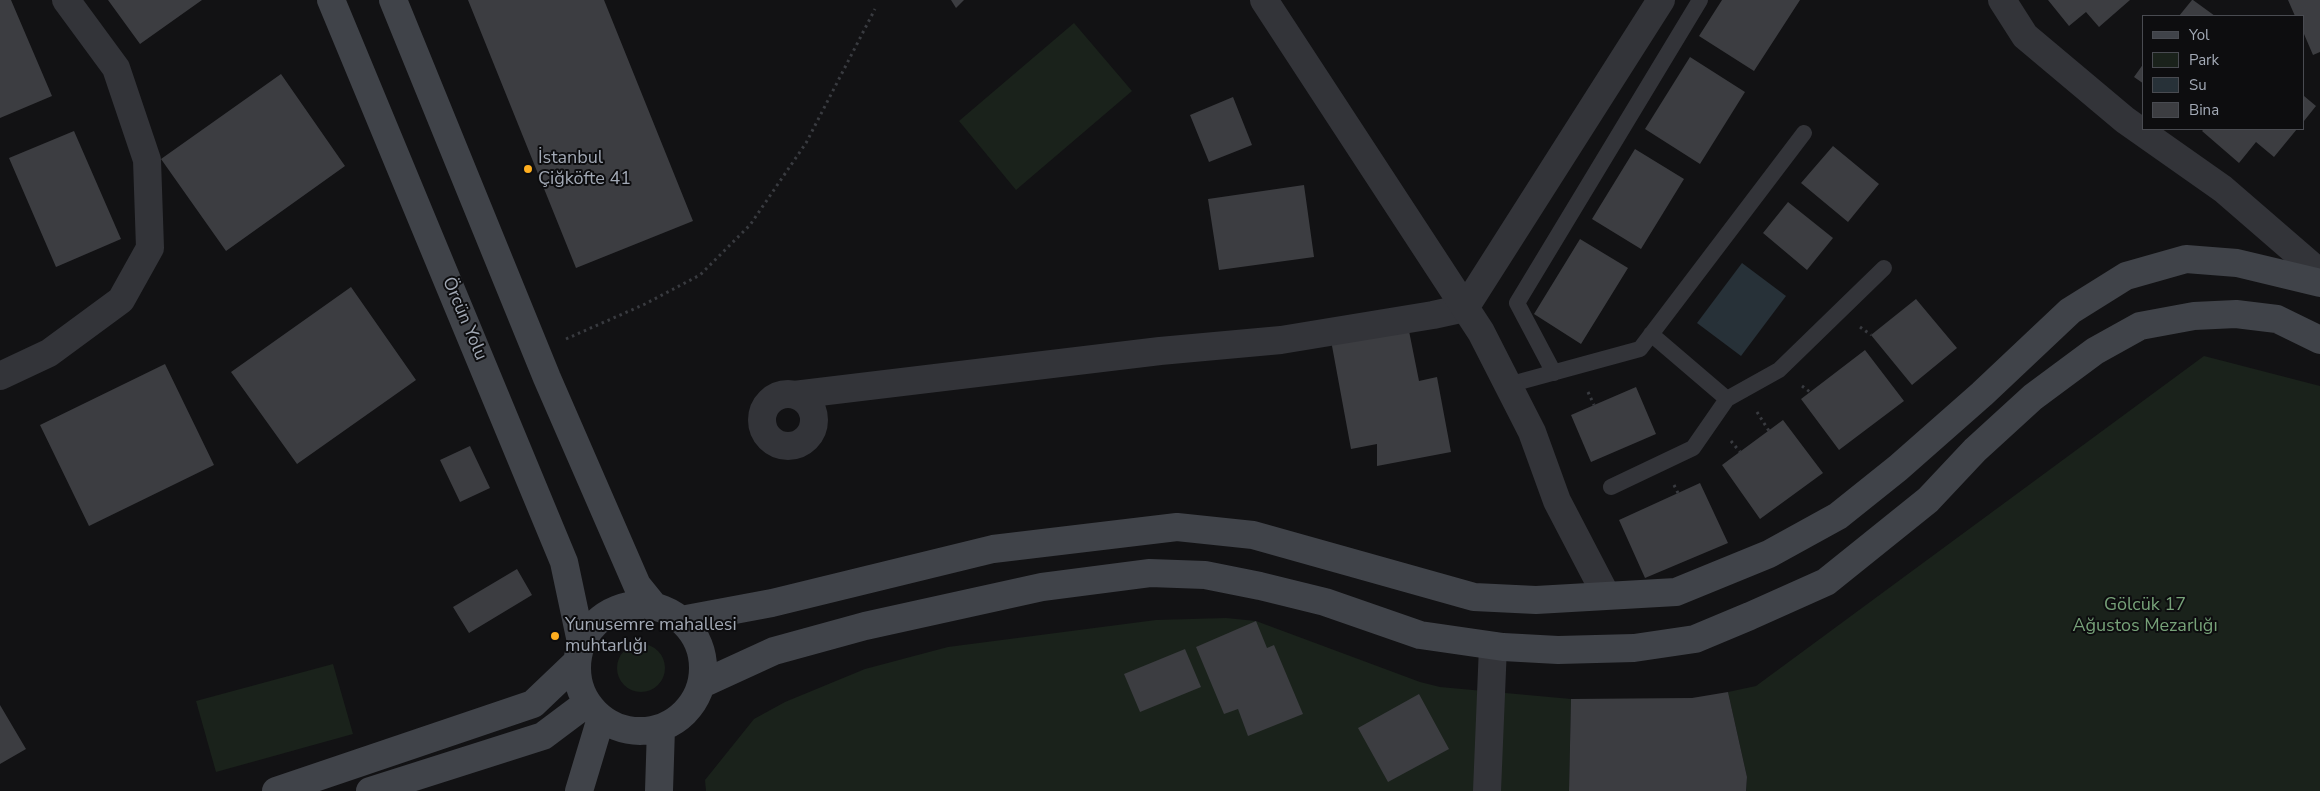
<!DOCTYPE html>
<meta charset="utf-8">
<style>
body{margin:0}
#map{position:relative;width:2320px;height:791px;overflow:hidden;background:#121214;font-family:"Nunito Sans",sans-serif}
canvas{display:block}
.legend{position:absolute;left:2142px;top:15px;width:162px;height:115px;box-sizing:border-box;background:#0d0d0f;border:1px solid #494b51;margin:0;padding:6px 9px;list-style:none;font-size:15px;color:#a2a9b5}
.legend li{display:flex;align-items:center;gap:10px;height:25px}
.legend b{width:25px;border:1px solid #494b51}
</style>
<div id="map">
<canvas width="2320" height="791"></canvas>
<ul class="legend">
<li><b style="height:6px;background:#404349"></b>Yol</li>
<li><b style="height:14px;background:#1a221b"></b>Park</li>
<li><b style="height:14px;background:#273138"></b>Su</li>
<li><b style="height:14px;background:#3c3d41"></b>Bina</li>
</ul>
</div>
<script>
const g = document.querySelector('canvas').getContext('2d');
g.lineJoin = 'round';
function paint(path, color) {
  g.fillStyle = color;
  g.fill(path, 'evenodd');
}
function toPath(rows) {
  const path = new Path2D();
  for (const r of rows) {
    if (r.length === 3) {
      path.moveTo(r[0] + r[2], r[1]);
      path.arc(r[0], r[1], r[2], 0, 2 * Math.PI);
      continue;
    }
    path.moveTo(r[0], r[1]);
    for (let i = 2; i < r.length; i += 2) path.lineTo(r[i], r[i + 1]);
  }
  return path;
}
function stroke(path, color, width, dash) {
  g.strokeStyle = color;
  g.lineWidth = width;
  g.lineCap = dash ? 'butt' : 'round';
  g.setLineDash(dash || []);
  g.stroke(path);
}
function label(font, color, halo, rows, align = 'center') {
  g.font = font + ' "Nunito Sans",sans-serif';
  g.lineWidth = 4;
  g.setLineDash([]);
  g.textBaseline = 'middle';
  g.strokeStyle = halo;
  g.fillStyle = color;
  for (const [text, x, y, turn = 0] of rows) {
    g.save();
    g.translate(x, y);
    g.rotate((+turn || 0) * Math.PI / 180);
    g.textAlign = isNaN(turn) ? turn : align;
    if (halo) g.strokeText(text, 0, 0);
    g.fillText(text, 0, 0);
    g.restore();
  }
}
paint(toPath([
 [1074,23,1132,91,1016,190,959,121],
 [2204,356,2320,386,2320,791,1746,791,1747,777,1728,692,1756,686],
 [1226,618,1256,621,1420,682,1440,687,1571,699,1569,791,706,791,705,780,754,719,785,702,865,669,948,647,1156,620],
 [641,668,24],
 [333,664,353,734,216,772,196,701]
]), '#1a221b');
paint(toPath([
 [1742,263,1786,296,1741,356,1697,323]
]), '#273138');
paint(toPath([
 [0,0,11,0,52,96,0,118],
 [108,0,202,0,140,44],
 [468,0,604,0,693,221,576,268],
 [951,0,964,0,956,8],
 [1722,0,1800,0,1754,71,1699,36],
 [2048,0,2130,0,2099,27,2086,12,2069,26],
 [2192,0,2193,0,2215,16,2179,16],
 [2288,0,2320,0,2320,52,2313,55,2304,34,2304,16,2295,16],
 [1690,57,1745,92,1700,164,1645,129],
 [2144,63,2144,84,2134,77],
 [281,74,345,166,226,251,161,159],
 [2304,96,2316,106,2304,121],
 [1233,97,1252,145,1209,162,1190,115],
 [2204,129,2297,129,2274,157,2256,142,2239,163,2202,131],
 [74,131,121,239,56,267,9,158],
 [1833,146,1879,184,1848,222,1801,183],
 [1635,149,1684,179,1641,249,1592,219],
 [1304,185,1314,257,1219,270,1208,199],
 [1788,202,1833,238,1807,270,1763,233],
 [1580,239,1628,268,1581,344,1534,314],
 [351,287,416,380,297,464,231,372],
 [1916,299,1957,348,1912,385,1871,335],
 [1407,321,1419,381,1437,377,1451,452,1377,466,1377,444,1351,449,1330,335],
 [1865,350,1904,401,1839,450,1801,399],
 [165,364,214,465,89,526,40,425],
 [1636,387,1656,434,1591,462,1571,415],
 [1783,420,1823,473,1760,519,1722,465],
 [470,446,490,488,460,502,440,460],
 [1700,483,1728,543,1645,578,1619,520],
 [517,569,532,595,469,633,453,607],
 [1256,621,1267,648,1274,645,1303,714,1248,736,1238,709,1224,714,1196,647],
 [1185,649,1201,687,1140,712,1124,674],
 [1728,692,1747,777,1746,791,1569,791,1571,699,1692,698],
 [1419,694,1449,749,1388,782,1358,728],
 [0,705,26,749,0,764]
]), '#3c3d41');
stroke(toPath([
 [1860,327,1871,335],
 [566,339,645,304,700,275,750,225,806,143,875,9],
 [1802,386,1810,392],
 [1588,392,1594,405],
 [1757,412,1769,431],
 [1731,441,1740,452],
 [1674,485,1678,493]
]), '#393b40', 3, [2.5, 4]);
stroke(toPath([
 [1651,334,1727,399,1779,370,1884,268],
 [1554,373,1517,303,1700,0],
 [1508,385,1640,349,1804,133],
 [1611,487,1693,448,1727,399]
]), '#333439', 16);
stroke(toPath([
 [2002,0,2025,36,2125,120,2223,189,2320,273],
 [0,376,49,353,121,300,150,248,147,160,116,68,66,0],
 [788,420,26],
 [794,395,1160,351,1281,340,1433,315,1465,308],
 [1487,791,1493,646]
]), '#333439', 28);
stroke(toPath([
 [1264,0,1481,332,1532,432,1557,501,1606,595],
 [1465,308,1661,0]
]), '#333439', 28);
stroke(toPath([
 [331,0,564,562,581,642],
 [393,0,547,378,637,585,654,606],
 [640,668,63],
 [681,620,772,603,993,549,1177,527,1253,535,1474,597,1536,600,1676,592,1769,554,1838,516,1898,468,1982,394,2070,311,2126,276,2186,259,2237,263,2320,283],
 [702,684,774,651,865,626,1042,587,1150,573,1205,575,1260,586,1325,602,1420,635,1503,647,1558,650,1634,648,1695,639,1750,616,1826,582,1928,500,1975,450,2033,397,2095,351,2140,326,2194,316,2236,314,2277,319,2320,340],
 [276,791,533,704,576,663],
 [370,791,543,736,587,703],
 [579,791,601,718],
 [659,791,661,728]
]), '#404349', 28);
for (const [x, y, r, color] of [
 [528,169,5,"#ffae1f"],
 [555,636,5,"#ffae1f"]
]) {
  const dot = new Path2D();
  dot.arc(x, y, r, 0, 2 * Math.PI);
  g.fillStyle = color;
  g.fill(dot);
  stroke(dot, '#0d0d0f', 2);
}
label('18px', '#a2a9b5', '#0d0d0f', [
 ["İstanbul",538,159],
 ["Çiğköfte 41",538,180],
 ["Yunusemre mahallesi",565,626],
 ["muhtarlığı",565,647]
], 'left');
label('18px', '#a2a9b5', '#0d0d0f', [
 ["Örcün Yolu",464,319,67]
]);
label('18px', '#77a279', '#0d0d0f', [
 ["Gölcük 17",2145,606],
 ["Ağustos Mezarlığı",2145,627]
]);
</script>
